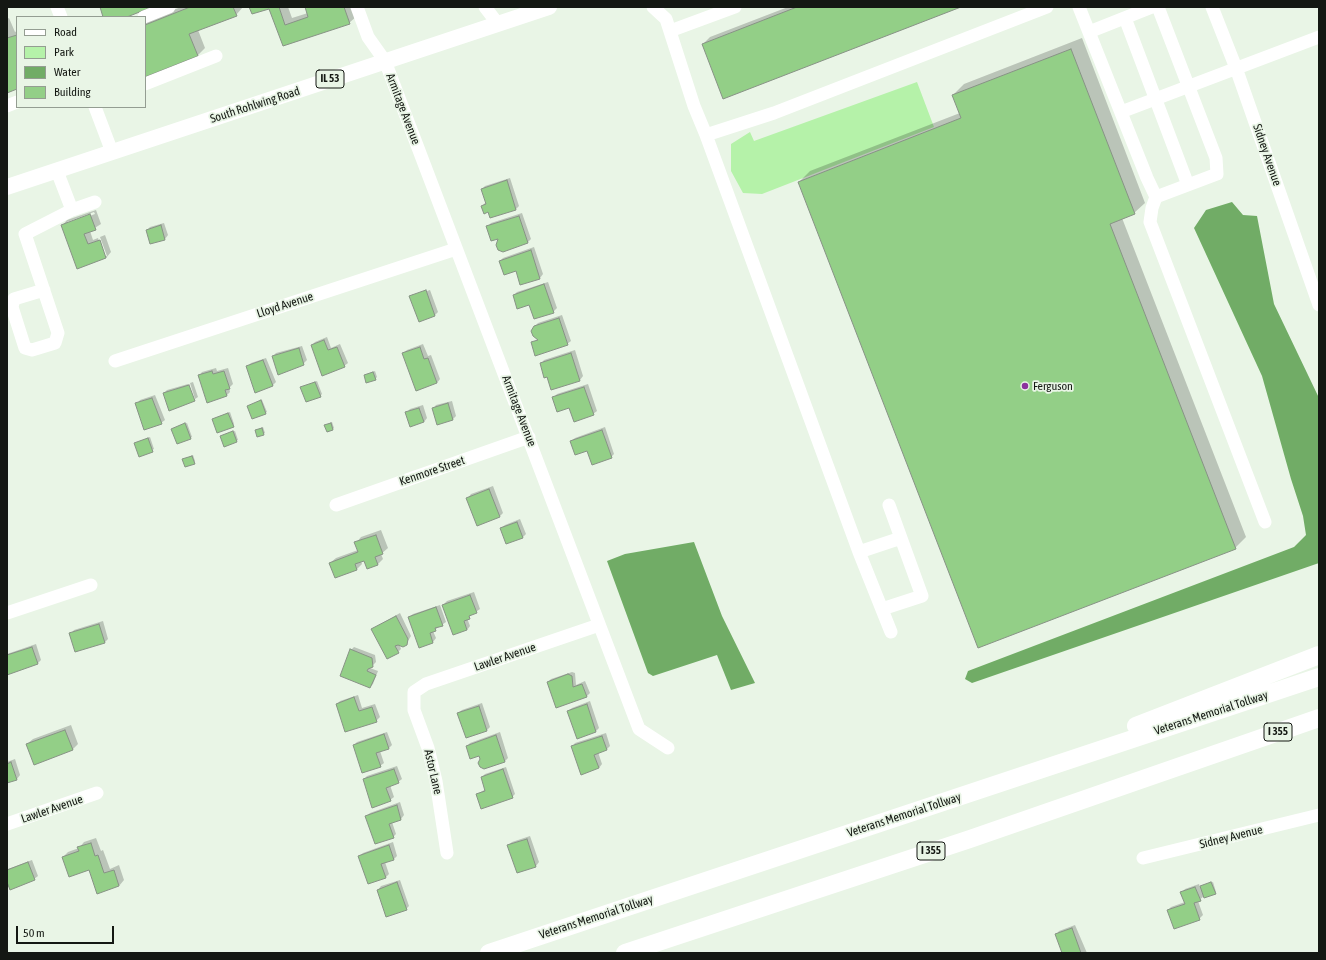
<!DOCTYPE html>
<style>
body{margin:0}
#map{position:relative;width:1326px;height:960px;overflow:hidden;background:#e9f5e6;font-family:"Asap Condensed",sans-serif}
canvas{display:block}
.frame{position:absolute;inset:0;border:8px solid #141813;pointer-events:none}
.legend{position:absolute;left:16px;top:16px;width:130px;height:92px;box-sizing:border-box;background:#e9f5e6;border:1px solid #949d92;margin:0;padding:5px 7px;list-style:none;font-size:12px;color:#141813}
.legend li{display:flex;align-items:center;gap:8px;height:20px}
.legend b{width:20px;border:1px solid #949d92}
.scale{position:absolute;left:16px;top:926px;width:98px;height:18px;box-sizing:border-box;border:2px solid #141813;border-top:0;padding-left:5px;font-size:12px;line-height:14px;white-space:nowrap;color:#141813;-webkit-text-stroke:3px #e9f5e6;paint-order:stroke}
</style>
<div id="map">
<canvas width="1326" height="960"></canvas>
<div class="frame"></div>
<ul class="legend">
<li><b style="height:5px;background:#fff"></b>Road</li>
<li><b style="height:11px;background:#b5f2a9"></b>Park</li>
<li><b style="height:11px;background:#71ac66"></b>Water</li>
<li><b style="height:11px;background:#93cf87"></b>Building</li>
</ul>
<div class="scale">50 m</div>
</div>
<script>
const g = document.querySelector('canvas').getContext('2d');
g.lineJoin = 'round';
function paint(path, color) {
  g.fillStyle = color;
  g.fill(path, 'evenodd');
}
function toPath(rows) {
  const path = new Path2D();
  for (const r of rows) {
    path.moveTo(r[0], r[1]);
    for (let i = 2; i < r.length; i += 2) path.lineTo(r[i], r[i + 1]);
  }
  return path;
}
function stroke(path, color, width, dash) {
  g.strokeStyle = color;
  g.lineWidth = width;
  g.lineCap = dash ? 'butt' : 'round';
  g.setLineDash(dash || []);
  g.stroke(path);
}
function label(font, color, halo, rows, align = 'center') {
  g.font = font + ' "Asap Condensed",sans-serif';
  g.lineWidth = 3.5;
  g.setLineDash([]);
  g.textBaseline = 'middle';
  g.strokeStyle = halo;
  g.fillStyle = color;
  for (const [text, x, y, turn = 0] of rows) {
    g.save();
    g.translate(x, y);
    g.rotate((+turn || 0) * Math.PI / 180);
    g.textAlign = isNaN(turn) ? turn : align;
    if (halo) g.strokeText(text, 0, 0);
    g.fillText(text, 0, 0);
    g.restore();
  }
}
paint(toPath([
 [917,82,934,127,762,194,743,193,731,171,731,144,750,132,754,141]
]), '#b5f2a9');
paint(toPath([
 [1232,202,1243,215,1257,216,1274,304,1319,398,1319,563,972,683,965,679,968,671,1294,547,1306,535,1303,516,1291,479,1262,376,1194,228,1206,210],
 [694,542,722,616,755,683,731,690,717,655,653,676,648,673,607,561,625,554]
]), '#71ac66');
paint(toPath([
 [181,7,243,7,236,15,198,30,205,48,198,55,145,75,145,21],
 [250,7,288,7,292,18,308,13,306,7,354,7,357,16,349,23,284,45,269,8],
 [788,7,958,7,703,44,710,37],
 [9,18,15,32,17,31,17,88,7,92,7,19],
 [1082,38,1145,203,1134,213,1122,218,1246,537,1235,548,799,182,810,171,960,113,953,95,964,84],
 [510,178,519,206,516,209,491,217,489,211,482,206,486,202,482,189,485,186],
 [96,210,101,224,90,231,93,240,98,238,105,256,107,256,100,237,105,235,111,252,106,258,78,268,62,226,67,220],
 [94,212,95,214,67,224,67,222],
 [522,213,531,239,527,243,500,237,487,227,491,223],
 [164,223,168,235,165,239,151,243,147,230,150,227],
 [534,247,543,274,540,278,516,270,500,261,503,258],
 [548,282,557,308,553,312,530,304,514,295,517,292],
 [430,290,438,312,435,315,419,321,410,297,413,294,413,296],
 [562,315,571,341,567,344,532,343,538,339,534,327,538,323],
 [327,337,331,348,340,344,348,363,344,366,312,345,315,342],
 [423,344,428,356,431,355,440,379,437,383,403,353,407,350],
 [302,346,307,360,303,364,273,356,276,353],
 [575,350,583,376,580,380,552,389,541,364,544,360],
 [266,358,276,382,272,386,248,366,251,363],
 [216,368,217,371,228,368,233,384,229,388,230,392,227,395,199,376,202,372],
 [375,371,377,377,375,379,365,375],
 [317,381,322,394,320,396,302,387],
 [193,382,198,397,195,399,190,383],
 [188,384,193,400,164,393,167,390],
 [588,384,597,411,593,414,553,398,557,394],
 [155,395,165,420,161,423,137,404,140,400],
 [262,400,267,412,265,413,248,406],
 [452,401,456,416,453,419,437,424,433,409,436,405],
 [423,405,427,418,424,422,407,412,410,409],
 [230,412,234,424,233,426,215,418],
 [332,422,334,428,333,429,325,425],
 [187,423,192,437,190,438,172,429],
 [263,427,265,433,263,434,256,430],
 [605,427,614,454,611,457,588,450,571,441,575,438],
 [235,431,238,440,224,446,221,436],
 [150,437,154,449,140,455,135,443],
 [193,455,195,461,194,463,184,459],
 [493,486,503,513,500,516,468,498,471,494],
 [520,519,526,534,523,537,501,528,505,525],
 [381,530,388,548,381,554,383,559,378,564,368,568,365,560,361,561,362,564,357,569,336,577,330,563,336,558,358,550,356,543,361,537],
 [474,592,480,609,467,618,470,626,467,630,443,605,447,601],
 [440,605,446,622,433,631,436,638,433,642,419,646,409,617,413,614],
 [400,613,411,636,406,644,400,646,401,649,398,652,372,629],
 [103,621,108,639,105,642,71,634,74,630],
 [36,644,41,660,38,663,7,674,7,654],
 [354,647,375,655,376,662,370,668,378,671,373,684,370,687,351,650],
 [572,672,575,673,576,685,585,681,590,693,586,697,548,682,551,679],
 [358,695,362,708,375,704,380,717,376,721,337,704,340,701],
 [590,701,599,728,596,731,577,737,568,711,572,708],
 [482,703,490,727,487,730,458,713,462,710],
 [71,725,78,744,72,750,27,744,33,739],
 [387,732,392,745,389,748,380,751,384,763,380,766,354,745,357,742],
 [500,732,508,758,505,761,484,768,480,755,467,746,470,743],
 [606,733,610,746,607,749,598,752,602,764,599,768,572,747,575,743],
 [15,759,20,775,17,779,7,782,7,762],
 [397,766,402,779,398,782,390,785,394,797,390,800,364,779,367,776],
 [506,767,515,794,512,797,477,794,486,789,482,777,485,774],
 [400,802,404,815,401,819,392,822,396,834,393,837,366,816,370,813],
 [530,836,539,862,536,866,517,872,508,845,512,842],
 [96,838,101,851,103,850,110,869,119,865,124,880,119,886,89,869,63,857,68,852,79,848,84,842],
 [393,842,397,856,394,859,385,862,389,874,386,877,368,883,359,856,363,853],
 [32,860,38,876,34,879,7,879,8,869],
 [400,880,409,906,406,909,378,890,381,886],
 [1213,882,1216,892,1204,896,1198,901,1203,915,1199,919,1168,910,1171,907,1185,902,1182,892,1185,889,1199,884,1200,887],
 [1075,925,1087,953,1063,953,1056,935,1059,931]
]), '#0003');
const building = toPath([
 [100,7,152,7,127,17,103,17,100,7],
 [190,7,233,7,237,16,189,34,198,56,145,77,145,25,190,7],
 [249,7,279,7,285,25,308,17,305,7,344,7,350,24,283,46,269,9,252,14,249,7],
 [797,7,961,7,723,99,702,44,797,7],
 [17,35,17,89,7,93,7,38,17,35],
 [1071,49,1135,214,1110,224,1236,549,978,648,798,182,961,118,952,95,1071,49],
 [507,180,516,210,490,218,488,212,484,214,481,206,486,204,481,189,507,180],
 [90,214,96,230,84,234,88,244,100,240,106,258,77,269,61,225,90,214],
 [519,216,528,243,503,252,498,250,496,245,498,239,491,241,486,226,519,216],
 [161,225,165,240,150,244,146,230,161,225],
 [531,250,540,279,520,285,516,271,504,275,499,261,531,250],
 [544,284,554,313,534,319,529,305,517,309,513,295,544,284],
 [426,290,435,316,419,322,409,296,426,290],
 [559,318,568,345,535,356,531,342,538,340,533,336,531,331,534,326,559,318],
 [324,340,328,350,337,347,345,367,322,376,311,345,324,340],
 [420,347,424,359,428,358,437,383,416,391,402,353,420,347],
 [299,348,304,365,278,375,272,356,299,348],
 [571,353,580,381,551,390,547,377,544,378,540,363,571,353],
 [263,360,273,386,255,393,246,366,263,360],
 [212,371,213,374,224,371,230,389,225,390,227,396,207,403,198,375,212,371],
 [373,372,376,380,366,383,364,375,373,372],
 [315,382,321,397,306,402,300,387,315,382],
 [189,385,195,401,169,411,163,393,189,385],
 [584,387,594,415,574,422,569,408,557,412,552,397,584,387],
 [152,398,162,424,144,430,135,403,152,398],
 [261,400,266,414,252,419,247,406,261,400],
 [448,403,453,420,437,425,432,408,448,403],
 [419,408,424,422,410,427,405,412,419,408],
 [228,413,234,427,217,433,212,419,228,413],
 [185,423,191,439,177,444,171,429,185,423],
 [331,423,333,430,327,432,324,425,331,423],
 [262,428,264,435,257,437,255,430,262,428],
 [602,430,612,458,592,465,587,451,575,455,570,441,602,430],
 [233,431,237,442,224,447,220,436,233,431],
 [148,438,153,452,139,457,134,443,148,438],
 [192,456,195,464,185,467,182,459,192,456],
 [489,489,500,517,477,526,466,498,489,489],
 [517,522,523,538,506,544,500,528,517,522],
 [376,535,383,554,375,557,378,565,367,569,364,561,355,564,357,570,335,578,329,563,358,552,354,542,376,535],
 [470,595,477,613,469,616,470,619,464,621,467,630,453,635,442,605,470,595],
 [436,607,443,626,435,628,436,631,430,633,433,643,419,648,408,617,436,607],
 [396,616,408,639,407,645,403,647,398,645,395,646,399,653,387,659,371,629,396,616],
 [99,624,105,643,75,652,69,633,99,624],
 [32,647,38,664,7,675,7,655,32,647],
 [350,649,372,658,373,667,368,669,367,671,376,675,370,688,340,676,350,649],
 [568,674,572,676,573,687,582,684,587,697,556,708,547,682,568,674],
 [354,697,359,711,372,707,377,722,345,732,336,704,354,697],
 [587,704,596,732,577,739,567,711,587,704],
 [479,706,487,731,466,738,457,713,479,706],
 [65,730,73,750,34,765,26,744,65,730],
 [384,734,389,749,376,753,381,767,362,773,353,745,384,734],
 [496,735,505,762,484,769,480,767,478,763,480,759,479,756,470,759,466,746,496,735],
 [602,736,607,750,594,755,599,768,581,775,571,746,602,736],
 [11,762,17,780,7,783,7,764,11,762],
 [394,769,399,783,386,788,391,801,372,808,363,779,394,769],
 [503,769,513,798,481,809,476,794,485,791,481,777,503,769],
 [397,805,401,820,389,824,394,838,375,844,365,816,397,805],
 [527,839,536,867,517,873,507,845,527,839],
 [91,843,95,856,98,855,104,873,114,870,119,886,97,894,89,870,69,877,62,857,79,851,77,847,91,843],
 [389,845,394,860,381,864,386,878,368,884,358,856,389,845],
 [28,862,35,880,10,890,7,882,7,870,28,862],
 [397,882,407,910,386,917,377,890,397,882],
 [1211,882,1216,894,1204,898,1200,886,1211,882],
 [1195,887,1201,901,1194,903,1200,920,1174,929,1167,910,1185,904,1180,892,1195,887],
 [1072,928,1081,953,1062,953,1055,934,1072,928]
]);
paint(building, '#93cf87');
stroke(building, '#879285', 1);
stroke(toPath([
 [57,7,61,17],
 [357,7,368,37,385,61,639,729,668,748],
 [485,7,498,24],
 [653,7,666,19,694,106,706,135,774,113,1047,7],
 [1079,7,1147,178,1156,197,1152,208,1150,222,1265,522],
 [1212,7,1236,68,1319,305],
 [144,17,169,7],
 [1125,18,1188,185],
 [670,31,735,7],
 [1089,32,1152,7],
 [145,84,216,56],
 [7,106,17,102],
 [95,107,112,152],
 [1121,112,1319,37],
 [706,135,859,552,891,632],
 [1156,197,1217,174,1216,158,1158,7],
 [72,210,95,202],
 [44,290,14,299,12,307,25,348,32,350,55,343,58,333,25,234,72,210,57,171],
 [115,361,456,249],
 [336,505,529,437],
 [859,552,901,538],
 [882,609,922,596,889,505],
 [7,613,91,585],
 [7,824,97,793],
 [447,853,436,781,428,748,414,710,414,692,426,684,599,625],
 [1143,858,1319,815]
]), '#fff', 13);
stroke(toPath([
 [7,187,549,7]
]), '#fff', 16);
stroke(toPath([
 [1136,726,1319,655],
 [489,953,1319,677],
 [625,953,970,839,1319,718]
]), '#fff', 18);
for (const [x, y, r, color] of [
 [1025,386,4,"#8c339e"]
]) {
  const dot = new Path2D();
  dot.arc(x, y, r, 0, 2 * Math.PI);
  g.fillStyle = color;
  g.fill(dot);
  stroke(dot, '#e9f5e6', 1.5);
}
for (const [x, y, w] of [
 [330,79,28],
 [1278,732,28],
 [931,851,28]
]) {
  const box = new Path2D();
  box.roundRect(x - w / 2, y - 9, w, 18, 3);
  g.fillStyle = '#e9f5e6';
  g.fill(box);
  stroke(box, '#141813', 1);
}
label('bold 11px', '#141813', null, [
 ["IL 53",330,79],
 ["I 355",1278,732],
 ["I 355",931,851]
]);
label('12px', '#141813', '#e9f5e6', [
 ["South Rohlwing Road",255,105,-18],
 ["Armitage Avenue",403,109,69],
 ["Sidney Avenue",1267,155,71],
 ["Lloyd Avenue",285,305,-18],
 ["Armitage Avenue",519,411,69],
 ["Kenmore Street",432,471,-19],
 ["Lawler Avenue",505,657,-19],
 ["Veterans Memorial Tollway",1211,713,-18],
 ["Astor Lane",433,772,77],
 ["Lawler Avenue",52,809,-19],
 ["Veterans Memorial Tollway",904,815,-18],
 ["Sidney Avenue",1231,837,-14],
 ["Veterans Memorial Tollway",596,917,-18]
]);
label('12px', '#141813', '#e9f5e6', [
 ["Ferguson",1033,386]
], 'left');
</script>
